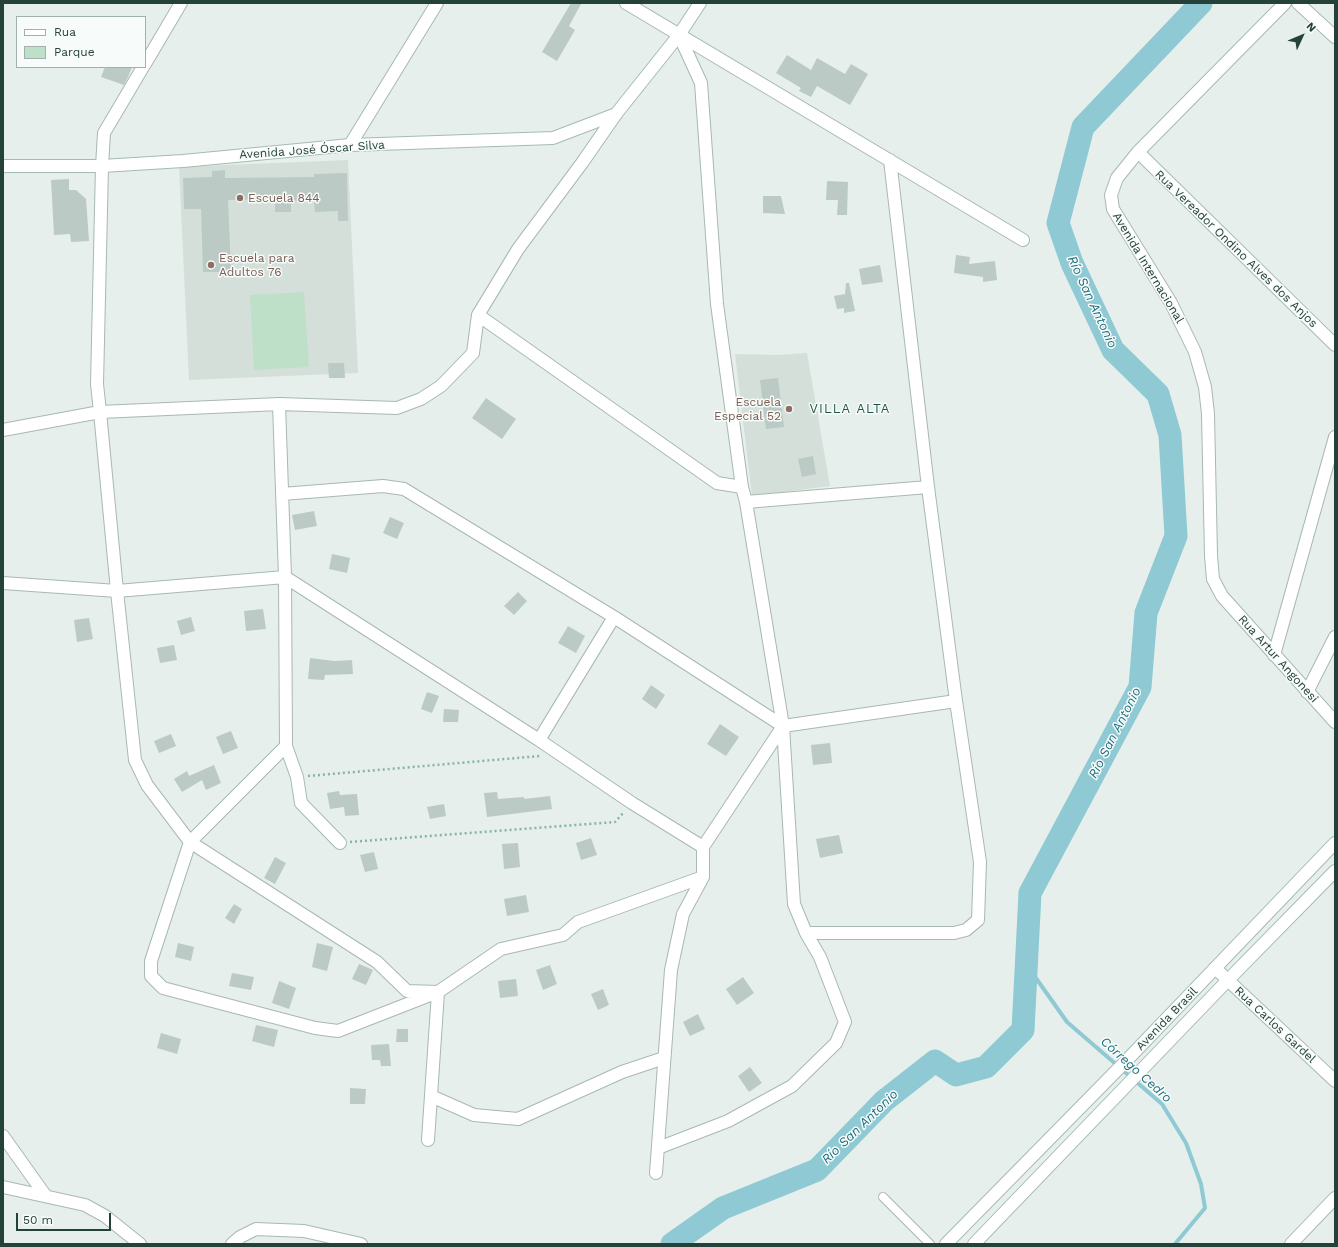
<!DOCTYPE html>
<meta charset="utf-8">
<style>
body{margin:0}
#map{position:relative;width:1338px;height:1247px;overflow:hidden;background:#e6efeb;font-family:"Work Sans",sans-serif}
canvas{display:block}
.frame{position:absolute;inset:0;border:4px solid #24423a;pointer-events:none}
.legend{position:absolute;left:16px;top:16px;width:130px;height:52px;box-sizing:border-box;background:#f7fbf9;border:1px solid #a3b1ad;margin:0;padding:5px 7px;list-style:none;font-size:12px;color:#24423a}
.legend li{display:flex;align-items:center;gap:8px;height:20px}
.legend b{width:20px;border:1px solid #a3b1ad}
.north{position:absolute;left:1282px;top:16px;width:40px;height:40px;-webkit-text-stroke:3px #f7fbf9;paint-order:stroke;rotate:46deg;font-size:11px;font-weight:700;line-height:16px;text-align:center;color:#24423a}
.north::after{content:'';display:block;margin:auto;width:14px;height:18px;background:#24423a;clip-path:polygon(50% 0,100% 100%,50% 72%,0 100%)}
.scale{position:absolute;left:16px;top:1213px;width:95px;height:18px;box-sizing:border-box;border:2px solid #24423a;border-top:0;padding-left:5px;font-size:12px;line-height:14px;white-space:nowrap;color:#24423a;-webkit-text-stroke:3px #f7fbf9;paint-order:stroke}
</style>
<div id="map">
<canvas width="1338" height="1247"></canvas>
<div class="frame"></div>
<ul class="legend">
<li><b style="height:5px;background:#fff"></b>Rua</li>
<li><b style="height:11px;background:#bfe0c8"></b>Parque</li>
</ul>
<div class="north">N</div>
<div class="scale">50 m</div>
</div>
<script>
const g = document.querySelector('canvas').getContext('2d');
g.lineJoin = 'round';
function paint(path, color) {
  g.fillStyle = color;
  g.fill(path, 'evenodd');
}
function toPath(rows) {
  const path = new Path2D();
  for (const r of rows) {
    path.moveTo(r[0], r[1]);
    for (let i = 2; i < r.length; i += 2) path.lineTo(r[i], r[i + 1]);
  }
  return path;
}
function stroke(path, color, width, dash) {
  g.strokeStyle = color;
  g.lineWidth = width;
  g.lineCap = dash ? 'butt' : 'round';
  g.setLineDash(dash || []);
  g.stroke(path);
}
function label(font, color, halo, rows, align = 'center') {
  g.font = font + ' "Work Sans",sans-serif';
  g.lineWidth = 3;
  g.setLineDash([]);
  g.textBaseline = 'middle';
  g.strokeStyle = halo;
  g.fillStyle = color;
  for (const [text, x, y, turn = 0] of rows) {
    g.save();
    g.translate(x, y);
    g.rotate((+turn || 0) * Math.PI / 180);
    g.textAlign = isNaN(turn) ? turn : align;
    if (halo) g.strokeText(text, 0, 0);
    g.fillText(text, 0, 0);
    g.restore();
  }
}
paint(toPath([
 [348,160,358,373,189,380,179,167],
 [807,353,830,486,752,496,735,354,777,355]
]), '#d4dfda');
paint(toPath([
 [304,292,309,367,254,370,250,295]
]), '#bfe0c8');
stroke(toPath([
 [1026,964,1067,1022,1162,1104,1186,1143,1201,1184,1205,1208,1175,1244]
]), '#8ec9d4', 4);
stroke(toPath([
 [672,1244,723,1208,817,1170,884,1101,935,1061,956,1075,986,1067,1023,1030,1030,893,1140,687,1146,613,1176,536,1170,435,1158,394,1113,350,1072,263,1058,223,1083,127,1201,3]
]), '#8ec9d4', 23);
paint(toPath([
 [571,3,581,4,569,26,575,30,557,61,542,52],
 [787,55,811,70,817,58,845,74,851,64,868,74,850,105,817,86,811,97,799,91,801,88,776,73],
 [105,67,132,67,128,77,124,85,101,77],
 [225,170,225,178,314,177,314,174,347,173,348,221,338,221,338,211,315,212,314,200,291,201,291,212,275,212,275,199,228,200,231,272,203,272,201,209,184,209,183,178,212,177,212,171],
 [69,179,69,190,76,190,86,199,89,241,71,242,70,234,54,235,51,180],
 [827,181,848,182,847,215,837,215,838,200,826,200],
 [763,196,781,196,785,214,763,213],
 [956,255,970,257,969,264,995,261,997,280,983,282,983,277,954,273],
 [880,265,883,282,862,285,859,269],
 [846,283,849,283,855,311,844,313,844,308,837,309,834,296,845,294],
 [328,363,344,363,345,378,329,378],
 [778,378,784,427,766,429,760,380],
 [486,398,516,419,502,439,472,418],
 [813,456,816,474,802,477,798,459],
 [314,511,317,526,295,530,292,515],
 [390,517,404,523,397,539,383,533],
 [332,554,350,558,347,573,329,569],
 [518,592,527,601,514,615,504,606],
 [263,609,266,629,246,631,244,611],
 [191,617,195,631,181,635,177,621],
 [89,618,93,639,77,642,74,620],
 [568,626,585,636,576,653,558,643],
 [174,645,177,660,160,663,157,648],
 [310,658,334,661,352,660,353,674,325,675,324,680,308,679],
 [651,685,665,695,656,709,642,699],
 [427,692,439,696,432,713,421,709],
 [444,709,459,710,458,722,443,722],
 [720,724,739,737,726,756,707,744],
 [231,731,238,748,223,754,216,737],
 [171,734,176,746,159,753,154,741],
 [830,743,832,763,813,765,811,745],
 [214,765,221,783,206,790,202,780,182,792,174,779,187,771,189,776],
 [339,791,340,795,357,794,359,815,345,816,344,807,330,809,327,793],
 [497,792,498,799,524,797,524,799,550,796,552,809,487,817,484,793],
 [444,804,446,816,430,819,427,807],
 [839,835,843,853,820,858,816,839],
 [591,838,597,855,581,860,576,843],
 [518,843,520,867,504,869,502,844],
 [374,852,378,869,365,872,360,855],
 [275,857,286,863,275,884,264,878],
 [526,895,529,912,507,916,504,899],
 [234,904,242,909,234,924,225,918],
 [178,943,194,947,191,961,175,957],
 [317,943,333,947,327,971,312,967],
 [359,964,373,970,366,985,352,979],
 [550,965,557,984,543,990,536,970],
 [232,973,254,977,251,990,229,986],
 [743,977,754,993,737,1005,726,989],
 [516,979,518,996,500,998,498,981],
 [279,981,296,988,289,1009,272,1003],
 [603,989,609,1005,598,1010,591,994],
 [698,1014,705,1029,690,1036,683,1022],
 [256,1025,278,1030,274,1047,252,1041],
 [397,1029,408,1029,408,1042,396,1042],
 [161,1033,181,1039,177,1054,157,1048],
 [389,1044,391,1066,381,1066,380,1060,372,1060,371,1045],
 [750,1067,762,1083,749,1092,738,1076],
 [350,1088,366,1089,365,1104,350,1104]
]), '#bbcac4');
const service = toPath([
 [883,1197,930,1244]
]);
const minor = toPath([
 [626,3,1023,240],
 [1285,3,1138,152,1117,178,1111,195,1113,209,1171,303,1195,352,1205,387,1208,414,1211,556,1213,579,1222,596,1335,722],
 [1298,3,1335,37],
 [145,64,181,3],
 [143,67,104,133,102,166,97,384,100,412,279,404,397,408,421,399,441,386,473,353,478,315,518,249,582,163,616,114],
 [350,145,437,3],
 [1138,152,1335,345],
 [478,315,717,483,742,487],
 [279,404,285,577,286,746,297,777,301,803,340,843],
 [3,430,100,412,117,591,285,577,539,740,632,803,703,847],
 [282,494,383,486,404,489,614,617,783,726],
 [746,502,928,487],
 [3,583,117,591,135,760,147,785,190,842,151,961,151,976,163,988,315,1028,338,1031,438,992,428,1140],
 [1274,655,1335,437],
 [1307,692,1335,637],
 [539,740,614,617],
 [286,746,190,842,377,962,407,991,438,992,501,949,563,935,578,922,703,877],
 [806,933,954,933,966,930,978,920,980,862,956,701,928,487,890,160],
 [1215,968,1335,1081],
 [431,1096,474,1115,518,1119,622,1072,664,1058],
 [3,1136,45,1195],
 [658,1148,728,1121,792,1086,836,1043,845,1022,820,957,806,933,794,904,783,726,746,502,742,487,717,304,701,83,679,35],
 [656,1173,671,970,683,914,703,877,703,847,783,726,956,701],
 [3,1187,85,1205,105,1216,140,1244],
 [232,1244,240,1237,256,1229,304,1231,361,1244]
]);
const tertiary = toPath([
 [1291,1244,1335,1198]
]);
const secondary = toPath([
 [3,166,102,166,183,161,350,145,553,138,616,114,679,35,700,3],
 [946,1244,1127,1060,1335,843],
 [974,1244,1228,980,1335,871]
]);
stroke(service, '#a8b8b2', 10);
stroke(minor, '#a8b8b2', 14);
stroke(tertiary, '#a8b8b2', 14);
stroke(secondary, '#a4bbb3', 14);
stroke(toPath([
 [308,776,540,756],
 [350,842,615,822,624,812]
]), '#86b3a5', 2.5, [2, 3]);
stroke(service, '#fff', 8);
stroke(minor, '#fff', 12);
stroke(tertiary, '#fff', 12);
stroke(secondary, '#fff', 12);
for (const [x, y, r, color] of [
 [240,198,4,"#8d6e63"],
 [211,265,4,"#8d6e63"],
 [789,409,4,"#8d6e63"]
]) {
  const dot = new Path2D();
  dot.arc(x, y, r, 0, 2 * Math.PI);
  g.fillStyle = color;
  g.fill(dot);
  stroke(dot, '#f7fbf9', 1.5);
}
label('12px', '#24423a', '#f7fbf9', [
 ["Avenida José Óscar Silva",312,150,-4],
 ["Rua Vereador Ondino Alves dos Anjos",1236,249,44],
 ["Avenida Internacional",1148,268,59],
 ["Rua Artur Angonesi",1278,659,48],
 ["Avenida Brasil",1167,1019,-46],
 ["Rua Carlos Gardel",1275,1025,43]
]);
label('12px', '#785e54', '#f7fbf9', [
 ["Escuela 844",248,198],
 ["Escuela para",219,258],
 ["Adultos 76",219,272],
 ["Escuela",781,402,"right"],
 ["Especial 52",781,416,"right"]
], 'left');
label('italic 13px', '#1c6f80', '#f7fbf9', [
 ["Río San Antonio",1092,302,65],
 ["Río San Antonio",1115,733,-63],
 ["Córrego Cedro",1136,1070,42],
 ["Río San Antonio",860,1127,-44]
]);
g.letterSpacing = '1px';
label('13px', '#1f5548', '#f7fbf9', [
 ["VILLA ALTA",850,409]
]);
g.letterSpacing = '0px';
</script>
